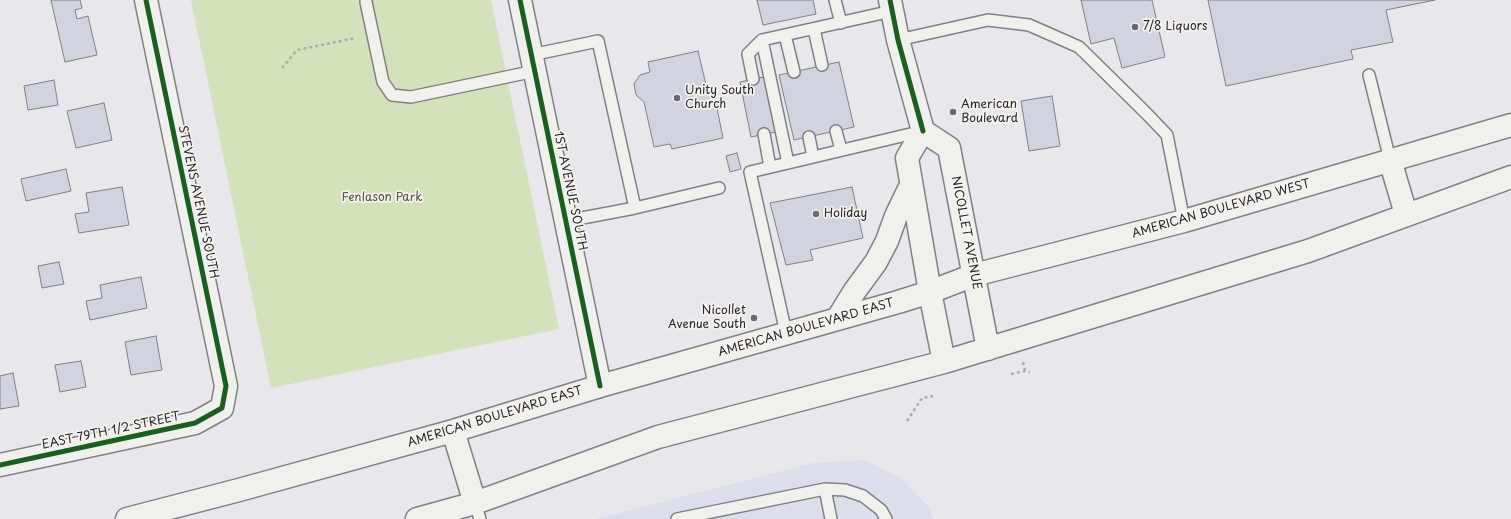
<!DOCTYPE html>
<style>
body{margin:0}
canvas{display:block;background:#e8e7ec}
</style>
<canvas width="1511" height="519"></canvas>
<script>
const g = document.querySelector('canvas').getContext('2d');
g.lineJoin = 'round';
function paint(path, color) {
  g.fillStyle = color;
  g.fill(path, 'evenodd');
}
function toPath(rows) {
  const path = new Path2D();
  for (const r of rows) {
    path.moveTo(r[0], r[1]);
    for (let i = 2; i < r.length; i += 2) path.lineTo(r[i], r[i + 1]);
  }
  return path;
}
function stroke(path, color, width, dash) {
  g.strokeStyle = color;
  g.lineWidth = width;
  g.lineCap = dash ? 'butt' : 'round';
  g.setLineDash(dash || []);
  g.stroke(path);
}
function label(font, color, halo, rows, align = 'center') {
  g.font = font + ' "Playpen Sans",sans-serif';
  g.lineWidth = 3.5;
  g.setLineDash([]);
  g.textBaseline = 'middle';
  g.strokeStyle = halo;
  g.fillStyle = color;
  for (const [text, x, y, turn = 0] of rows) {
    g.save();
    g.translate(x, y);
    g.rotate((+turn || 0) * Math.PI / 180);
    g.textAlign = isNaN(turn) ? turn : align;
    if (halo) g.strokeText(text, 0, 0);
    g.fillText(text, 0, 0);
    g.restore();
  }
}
paint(toPath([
 [864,460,901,478,929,507,933,519,596,519,813,463]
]), '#dddeeb');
paint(toPath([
 [191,0,491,0,559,329,271,388]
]), '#d3e2bb');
const building = toPath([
 [51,0,80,0,82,8,75,10,77,19,88,16,97,55,65,62,51,0],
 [757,0,813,0,816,14,763,25,757,0],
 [1081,0,1152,0,1165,57,1122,68,1114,38,1091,44,1081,0],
 [1208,0,1435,0,1386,10,1393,42,1351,50,1353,59,1226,86,1208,0],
 [698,51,707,89,713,88,723,138,672,149,670,144,654,147,644,102,636,95,634,84,640,75,650,72,648,62,698,51],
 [839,62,854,127,794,140,779,75,839,62],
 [764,77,776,132,751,137,740,82,764,77],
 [54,80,58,105,28,110,24,86,54,80],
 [1052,96,1060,146,1029,151,1021,101,1052,96],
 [104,103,112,140,76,148,67,111,104,103],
 [737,153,741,169,730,172,726,156,737,153],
 [66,169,71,191,26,201,21,179,66,169],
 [122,187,129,225,79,233,75,214,89,212,86,193,122,187],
 [852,187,863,238,810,250,813,260,786,265,770,203,852,187],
 [59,262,64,284,42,288,38,266,59,262],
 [141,277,147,308,90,320,86,301,102,298,100,285,141,277],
 [156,336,162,370,131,375,125,342,156,336],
 [81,361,86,387,60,392,55,365,81,361],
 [13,373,19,406,0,409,0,376,13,373]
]);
paint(building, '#d1d3df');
stroke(building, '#807f86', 1);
const service = toPath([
 [835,0,841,23],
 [366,2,383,82,392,95,411,97,535,71],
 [814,29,822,65],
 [785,35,794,72],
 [762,40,788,163],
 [898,40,988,20,1029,25,1079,47,1146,113,1167,135,1184,221],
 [531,55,598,41,635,208,566,221],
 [1369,75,1390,160],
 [753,79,748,54,762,40,892,11],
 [836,131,841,150],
 [764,134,770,167],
 [809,137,813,157],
 [635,208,719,188],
 [786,333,750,172,923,131],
 [825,489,831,519],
 [475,503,480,519],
 [677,519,825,489,845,490,863,496,881,510,886,519]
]);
const minor = toPath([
 [520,0,600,386],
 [0,465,195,423,222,408,226,386,146,0]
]);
const secondary = toPath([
 [890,0,898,40,923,131,949,148,988,349],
 [923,131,907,158,930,292,944,362],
 [1390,160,1406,214],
 [838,318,854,292,876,262,887,241,896,216,911,185],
 [453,431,475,503],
 [127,519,239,490,453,431,600,386,898,302,930,292,974,275,1184,221,1511,125],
 [417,519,475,503,658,437,944,362,1308,251,1511,177]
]);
stroke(service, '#807f86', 14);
stroke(minor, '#807f86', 25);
stroke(secondary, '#807f86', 25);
stroke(toPath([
 [282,68,297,50,356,38],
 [1023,362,1025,371],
 [1011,374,1025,371,1030,372],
 [907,421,922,398,933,396]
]), '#acabad', 2.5, [3, 3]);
stroke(service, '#f0f0ed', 11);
stroke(minor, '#f0f0ed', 22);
stroke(secondary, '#f0f0ed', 22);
stroke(toPath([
 [520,0,600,386],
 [890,0,898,40,923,131],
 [0,465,195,423,222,408,226,386,146,0]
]), '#1b5e20', 5);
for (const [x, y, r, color] of [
 [1135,27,4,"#676779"],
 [677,98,4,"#676779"],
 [953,112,4,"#676779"],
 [816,214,4,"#676779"],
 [754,318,4,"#676779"]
]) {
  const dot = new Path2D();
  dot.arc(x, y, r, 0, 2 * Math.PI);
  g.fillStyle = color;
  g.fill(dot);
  stroke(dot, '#f7f3e8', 1.5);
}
label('12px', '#22223b', '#f7f3e8', [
 ["7/8 Liquors",1143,27],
 ["Unity South",685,91],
 ["Church",685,105],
 ["American",961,105],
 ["Boulevard",961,119],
 ["Holiday",824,214],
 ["Nicollet",746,311,"right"],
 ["Avenue South",746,325,"right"]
], 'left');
label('12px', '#22223b', '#f7f3e8', [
 ["1ST AVENUE SOUTH",570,191,78],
 ["STEVENS AVENUE SOUTH",198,202,78],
 ["AMERICAN BOULEVARD WEST",1221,209,-16],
 ["NICOLLET AVENUE",966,233,79],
 ["AMERICAN BOULEVARD EAST",806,328,-16],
 ["AMERICAN BOULEVARD EAST",495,417,-17],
 ["EAST 79TH 1/2 STREET",111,431,-12]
]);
label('12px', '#4a5151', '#f7f3e8', [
 ["Fenlason Park",382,198]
]);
</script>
